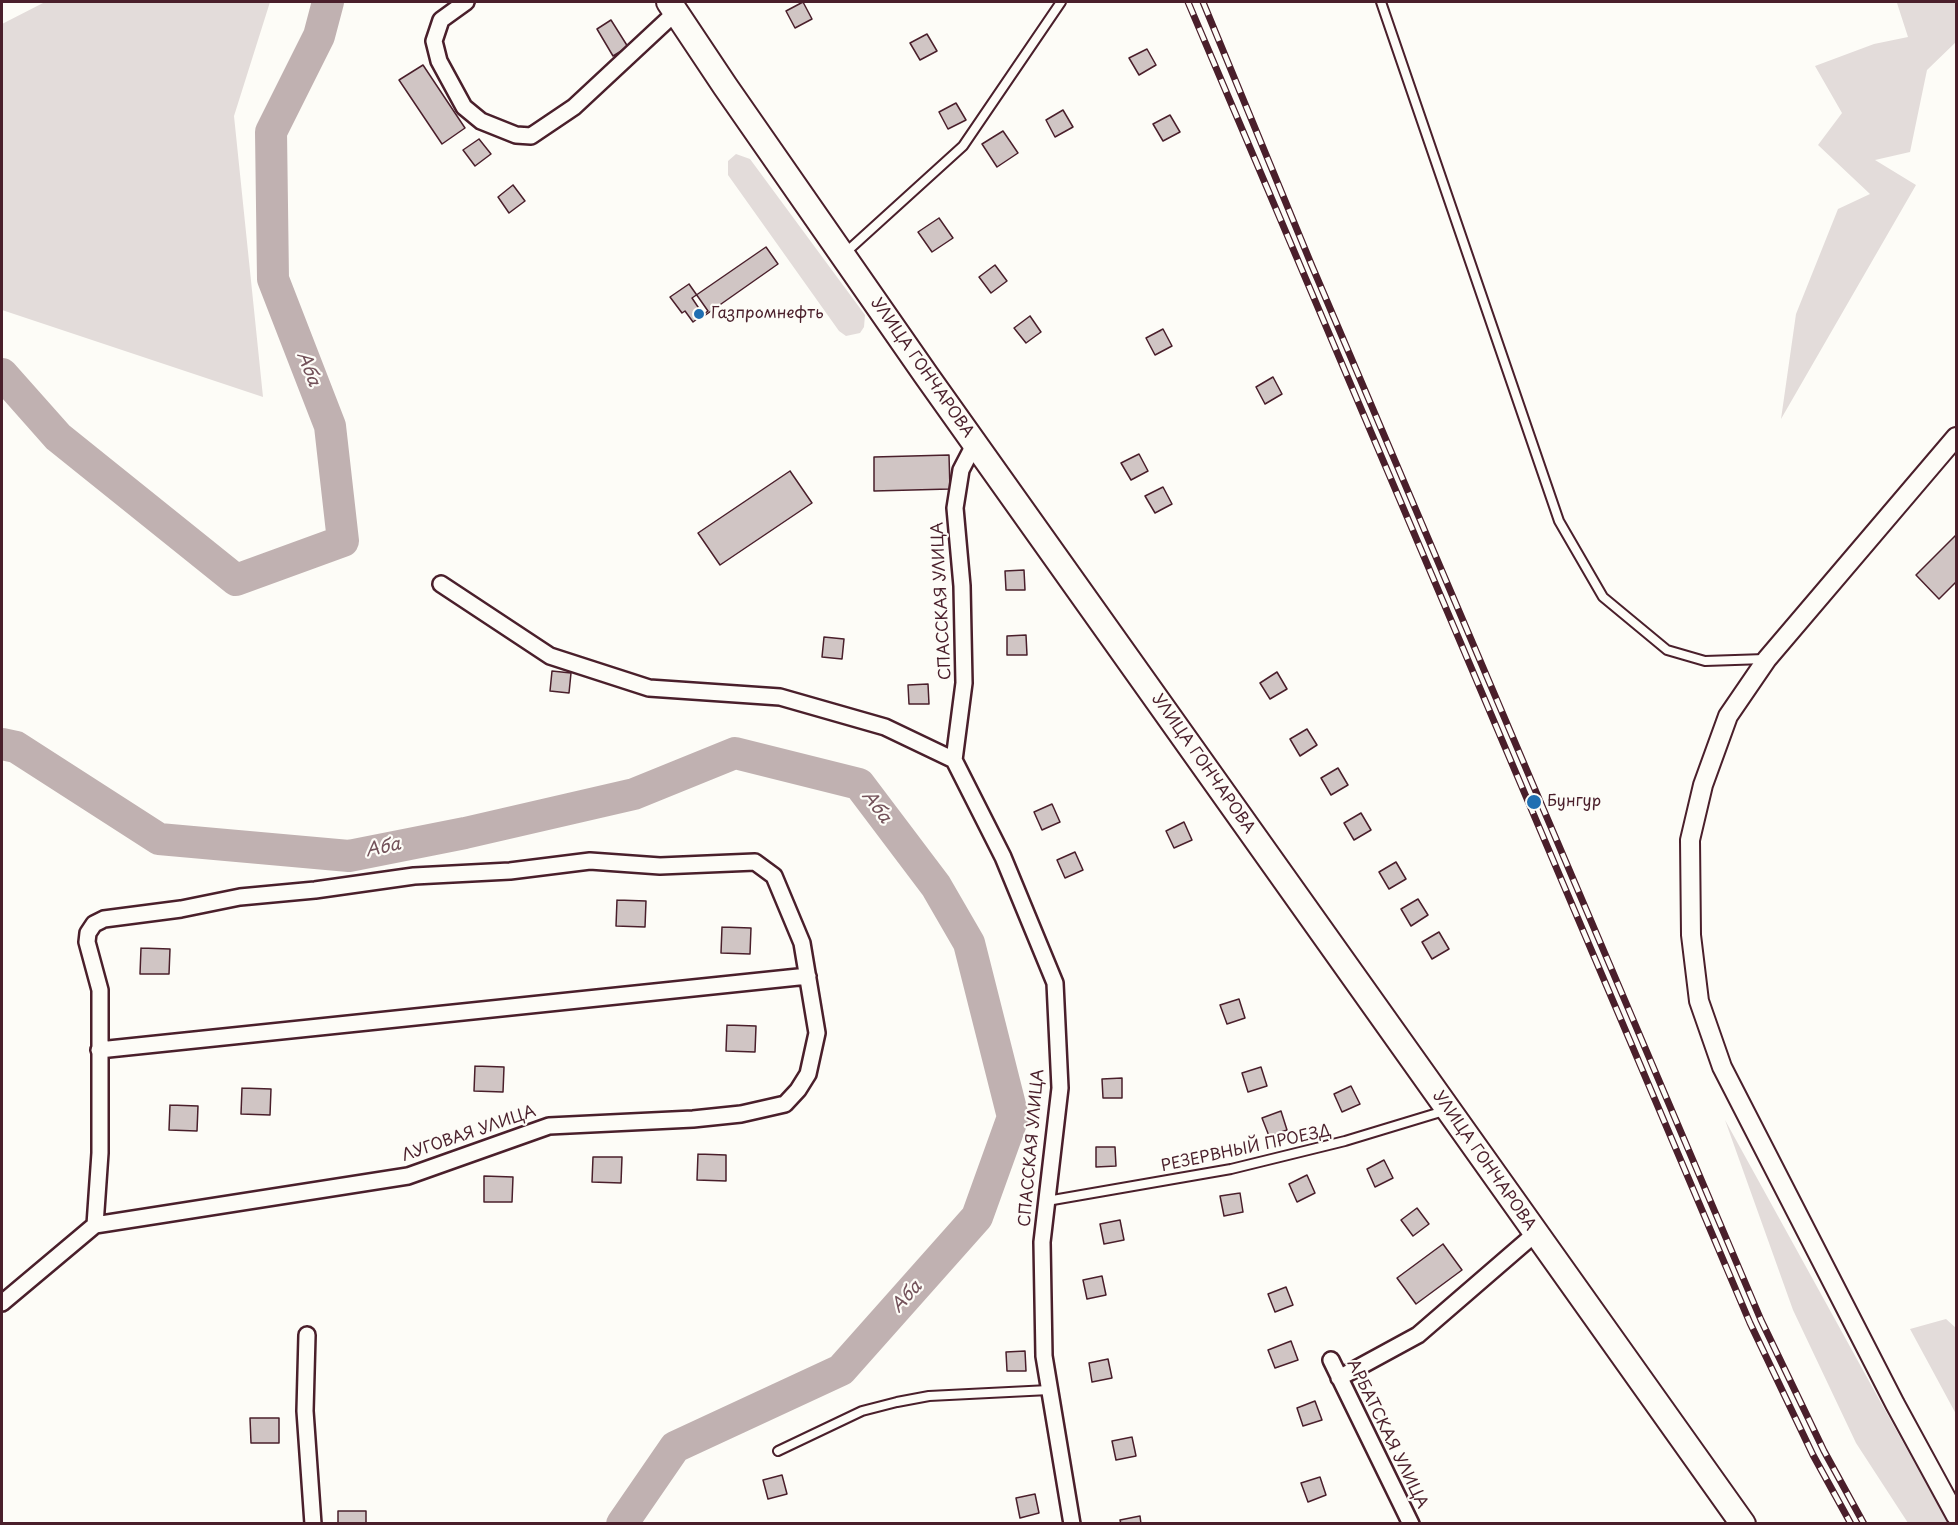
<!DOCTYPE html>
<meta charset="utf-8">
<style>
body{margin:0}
#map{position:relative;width:1958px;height:1525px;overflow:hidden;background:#fdfcf7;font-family:"Playpen Sans",sans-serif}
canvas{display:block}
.frame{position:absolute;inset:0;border:3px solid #4a1f2b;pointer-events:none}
</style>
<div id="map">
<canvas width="1958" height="1525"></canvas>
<div class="frame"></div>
</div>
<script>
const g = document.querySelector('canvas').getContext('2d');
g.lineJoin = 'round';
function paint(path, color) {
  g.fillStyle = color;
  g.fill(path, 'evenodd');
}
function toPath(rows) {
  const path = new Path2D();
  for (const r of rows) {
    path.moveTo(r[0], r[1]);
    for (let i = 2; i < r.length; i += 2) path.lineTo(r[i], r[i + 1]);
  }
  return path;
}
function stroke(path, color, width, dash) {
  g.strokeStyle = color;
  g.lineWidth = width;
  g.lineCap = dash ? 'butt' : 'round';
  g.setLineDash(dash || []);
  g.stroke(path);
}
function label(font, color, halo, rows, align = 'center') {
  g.font = font + ' "Playpen Sans",sans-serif';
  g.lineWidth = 4.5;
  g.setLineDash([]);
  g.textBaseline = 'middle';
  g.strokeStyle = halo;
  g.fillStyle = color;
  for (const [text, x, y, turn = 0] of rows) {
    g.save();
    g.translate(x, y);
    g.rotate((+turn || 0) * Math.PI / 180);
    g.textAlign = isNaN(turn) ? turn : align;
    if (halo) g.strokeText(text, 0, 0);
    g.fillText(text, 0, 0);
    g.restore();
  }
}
paint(toPath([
 [45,2,270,2,234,116,263,397,2,310,2,24],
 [1899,2,1956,2,1956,42,1927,70,1910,152,1875,160,1916,185,1781,419,1796,314,1838,209,1870,194,1818,145,1842,113,1815,66,1874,44,1908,37,1897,3],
 [736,154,750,159,865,315,864,327,860,333,846,336,839,331,728,175,728,161],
 [1725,1120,1880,1401,1948,1523,1908,1523,1856,1443,1793,1310],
 [1946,1319,1956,1328,1956,1414,1910,1329]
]), '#e3dcda');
stroke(toPath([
 [2,374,58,437,236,580,343,541,330,426,273,279,271,132,319,36,328,2],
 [2,744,16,747,159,839,349,856,465,833,634,794,735,753,859,784,936,886,969,943,1013,1117,977,1217,841,1370,675,1447,622,1524]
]), '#c0b1b1', 32);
const building = toPath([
 [803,2,812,19,795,28,786,11,803,2],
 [611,20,628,47,613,56,597,29,611,20],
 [927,34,937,51,920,60,910,43,927,34],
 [1147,49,1156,65,1139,75,1129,58,1147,49],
 [423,65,465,128,442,144,399,80,423,65],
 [956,103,966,120,948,129,939,112,956,103],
 [1063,110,1073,127,1055,137,1046,120,1063,110],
 [1170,115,1180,132,1163,141,1153,124,1170,115],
 [1003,131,1018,153,997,167,982,144,1003,131],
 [479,139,491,154,475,166,463,150,479,139],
 [513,185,525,201,509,213,498,197,513,185],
 [939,218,953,238,932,252,918,232,939,218],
 [766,247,778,264,704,316,692,298,766,247],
 [995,265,1007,281,991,293,979,277,995,265],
 [689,284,708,311,693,322,685,311,682,313,670,297,689,284],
 [1030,316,1041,332,1026,343,1014,328,1030,316],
 [1163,329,1172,346,1155,355,1146,338,1163,329],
 [1273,377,1282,394,1265,404,1256,387,1273,377],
 [1139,454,1148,471,1131,480,1121,463,1139,454],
 [949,455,950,489,874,491,874,457,949,455],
 [790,471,812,503,720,565,698,533,790,471],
 [1163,487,1172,504,1155,513,1145,496,1163,487],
 [1956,535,1956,582,1939,599,1916,575,1956,535],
 [1024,570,1025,590,1006,590,1005,571,1024,570],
 [1026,635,1027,655,1007,655,1007,636,1026,635],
 [824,637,844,639,842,659,822,657,824,637],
 [552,671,571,673,569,693,550,691,552,671],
 [1277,672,1287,689,1270,699,1260,683,1277,672],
 [928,684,929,704,909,704,908,685,928,684],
 [1307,729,1317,745,1300,756,1290,739,1307,729],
 [1338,768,1348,785,1331,795,1321,778,1338,768],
 [1052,804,1060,822,1042,830,1034,812,1052,804],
 [1361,813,1371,830,1354,840,1344,823,1361,813],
 [1184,822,1192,840,1174,848,1166,831,1184,822],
 [1075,852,1083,870,1065,878,1057,860,1075,852],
 [1396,862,1406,879,1389,889,1379,872,1396,862],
 [1418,899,1428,915,1411,926,1401,909,1418,899],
 [617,900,646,901,645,927,616,926,617,900],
 [722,927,751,928,750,954,721,953,722,927],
 [1439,932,1449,949,1432,959,1422,942,1439,932],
 [141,948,170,949,169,974,140,974,141,948],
 [1239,999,1245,1018,1227,1024,1220,1005,1239,999],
 [727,1025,756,1026,755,1052,726,1051,727,1025],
 [475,1066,504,1067,503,1092,474,1091,475,1066],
 [1261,1067,1267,1086,1248,1092,1242,1073,1261,1067],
 [1122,1078,1122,1098,1103,1098,1102,1079,1122,1078],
 [1351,1086,1360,1104,1342,1112,1334,1094,1351,1086],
 [242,1088,271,1089,270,1115,241,1114,242,1088],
 [170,1105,198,1106,197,1131,169,1130,170,1105],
 [1281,1111,1287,1130,1269,1136,1262,1118,1281,1111],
 [1096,1147,1115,1147,1116,1166,1096,1167,1096,1147],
 [698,1154,726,1155,726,1181,697,1180,698,1154],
 [593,1157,622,1157,621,1183,592,1182,593,1157],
 [1384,1160,1393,1178,1375,1187,1367,1169,1384,1160],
 [1307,1175,1315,1193,1297,1202,1289,1184,1307,1175],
 [484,1176,513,1177,512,1202,484,1202,484,1176],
 [1240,1193,1243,1212,1224,1216,1220,1196,1240,1193],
 [1417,1208,1429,1224,1413,1236,1401,1220,1417,1208],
 [1120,1220,1124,1240,1104,1244,1100,1224,1120,1220],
 [1443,1244,1462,1270,1416,1304,1397,1278,1443,1244],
 [1102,1276,1106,1295,1087,1299,1083,1280,1102,1276],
 [1286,1287,1293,1305,1275,1312,1268,1294,1286,1287],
 [1291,1341,1298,1360,1275,1368,1268,1350,1291,1341],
 [1025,1351,1026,1371,1007,1371,1006,1352,1025,1351],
 [1108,1359,1112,1378,1092,1382,1089,1363,1108,1359],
 [1315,1401,1322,1420,1303,1426,1297,1408,1315,1401],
 [250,1418,279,1418,279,1443,251,1443,250,1418],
 [1132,1437,1136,1456,1116,1460,1112,1441,1132,1437],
 [782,1475,787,1494,768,1499,763,1480,782,1475],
 [1320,1477,1326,1495,1308,1502,1301,1483,1320,1477],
 [1035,1494,1039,1513,1020,1518,1016,1498,1035,1494],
 [338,1511,366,1511,366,1524,338,1524,338,1511],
 [1140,1516,1141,1524,1121,1524,1120,1520,1140,1516]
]);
paint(building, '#d0c5c4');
stroke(building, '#4a1f2b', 1.5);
const service = toPath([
 [1381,2,1559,521,1603,597,1667,650,1705,661,1765,659],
 [844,254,963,146,1061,2],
 [1047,1201,1231,1169,1345,1141,1444,1111],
 [778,1451,862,1411,897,1402,929,1396,1049,1390]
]);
const minor = toPath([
 [466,2,441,20,434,41,439,61,464,107,481,121,516,135,531,136,574,107,676,12],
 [975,443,961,470,955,508,962,586,964,683,954,760,1003,857,1055,983,1060,1088,1042,1242,1044,1356,1072,1524],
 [441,584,550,656,649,688,780,697,885,727,954,760],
 [590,861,660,866,755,862,774,876,802,943,817,1033,808,1074,798,1090,785,1104,741,1114,693,1119,549,1126,408,1176,95,1225,100,1153,100,990,87,942,88,933,94,924,104,919,181,909,240,897,315,890,414,876,510,871,590,861],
 [99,1050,808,976],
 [2,1303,95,1225],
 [307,1335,305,1411,313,1524],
 [1331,1360,1411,1524],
 [1339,1378,1418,1335,1536,1233]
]);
const tertiary = toPath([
 [1956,437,1767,659,1728,716,1703,785,1690,840,1691,935,1699,1001,1722,1067,1895,1404,1956,1516]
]);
const primary = toPath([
 [669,2,725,86,926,375,1743,1524]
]);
stroke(service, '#4a1f2b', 12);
stroke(minor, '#4a1f2b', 20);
stroke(tertiary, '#4a1f2b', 22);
stroke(primary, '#4a1f2b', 28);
stroke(service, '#fdfcf7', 8);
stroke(minor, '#fdfcf7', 15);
stroke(tertiary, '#fdfcf7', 18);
stroke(primary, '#fdfcf7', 24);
const rail = toPath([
 [1188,2,1750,1323,1813,1455,1851,1524],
 [1203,2,1312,266,1761,1320,1824,1451,1864,1524]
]);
stroke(rail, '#4a1f2b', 7);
stroke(rail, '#fdfcf7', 4.5, [14]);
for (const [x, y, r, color] of [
 [699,314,6,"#1f6fb2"],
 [1534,802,8,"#1f6fb2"]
]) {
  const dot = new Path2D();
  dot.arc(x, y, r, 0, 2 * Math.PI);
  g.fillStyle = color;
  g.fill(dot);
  stroke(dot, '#fdfcf7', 2);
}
label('16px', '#4a1f2b', '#fdfcf7', [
 ["Газпромнефть",711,314],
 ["Бунгур",1547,802]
], 'left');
label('16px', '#4a1f2b', '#fdfcf7', [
 ["УЛИЦА ГОНЧАРОВА",922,368,55],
 ["СПАССКАЯ УЛИЦА",942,601,-93],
 ["УЛИЦА ГОНЧАРОВА",1203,764,55],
 ["ЛУГОВАЯ УЛИЦА",469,1134,-19],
 ["СПАССКАЯ УЛИЦА",1032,1148,-85],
 ["РЕЗЕРВНЫЙ ПРОЕЗД",1246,1149,-12],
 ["УЛИЦА ГОНЧАРОВА",1484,1161,55],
 ["АРБАТСКАЯ УЛИЦА",1387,1434,64]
]);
label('italic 18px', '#73525a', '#fdfcf7', [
 ["Аба",308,369,69],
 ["Аба",876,807,53],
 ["Аба",383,848,-12],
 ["Аба",907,1297,-48]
]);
</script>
